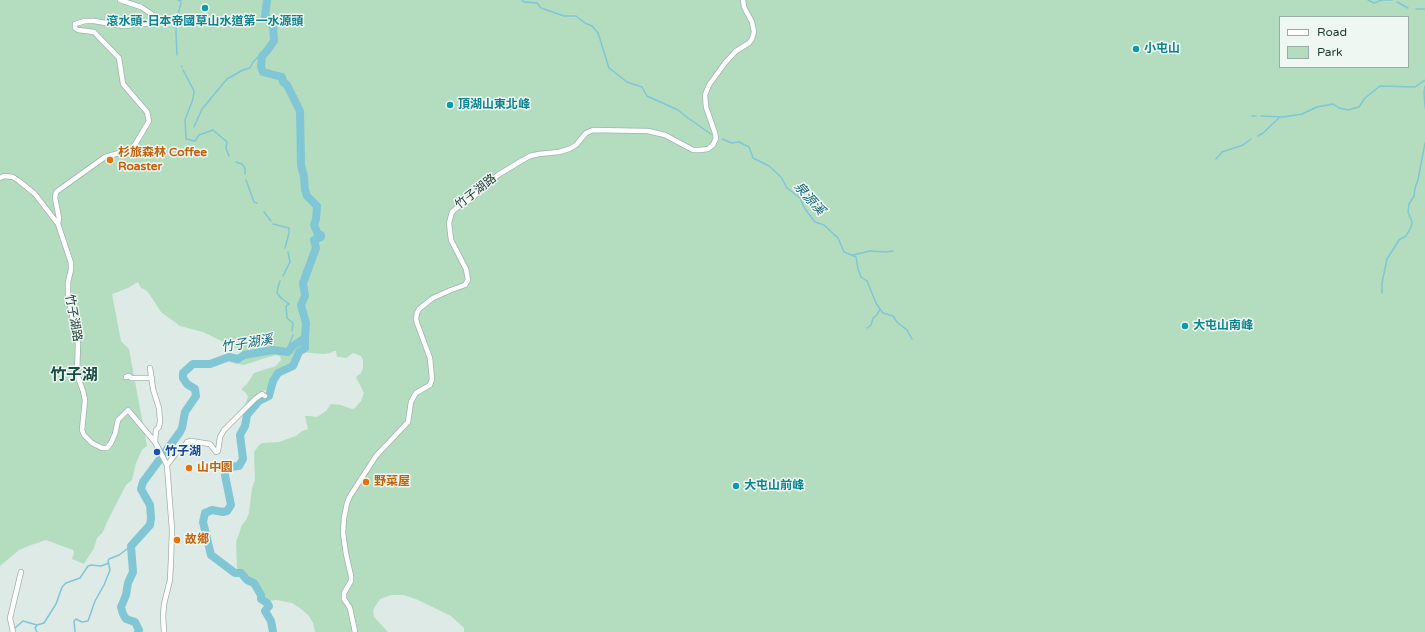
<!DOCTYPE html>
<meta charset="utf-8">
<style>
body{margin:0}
#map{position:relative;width:1425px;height:632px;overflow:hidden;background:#ddeae5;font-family:"Varela Round",sans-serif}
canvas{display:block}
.legend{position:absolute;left:1279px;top:16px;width:130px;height:52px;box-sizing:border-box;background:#eef7f2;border:1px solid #9baba6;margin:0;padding:5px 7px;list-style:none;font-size:12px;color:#1e3a33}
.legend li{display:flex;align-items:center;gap:8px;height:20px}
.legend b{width:20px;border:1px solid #9baba6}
</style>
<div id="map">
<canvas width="1425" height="632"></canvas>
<ul class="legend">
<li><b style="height:5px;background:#fff"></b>Road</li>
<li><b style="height:11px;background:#b4ddc0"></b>Park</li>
</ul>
</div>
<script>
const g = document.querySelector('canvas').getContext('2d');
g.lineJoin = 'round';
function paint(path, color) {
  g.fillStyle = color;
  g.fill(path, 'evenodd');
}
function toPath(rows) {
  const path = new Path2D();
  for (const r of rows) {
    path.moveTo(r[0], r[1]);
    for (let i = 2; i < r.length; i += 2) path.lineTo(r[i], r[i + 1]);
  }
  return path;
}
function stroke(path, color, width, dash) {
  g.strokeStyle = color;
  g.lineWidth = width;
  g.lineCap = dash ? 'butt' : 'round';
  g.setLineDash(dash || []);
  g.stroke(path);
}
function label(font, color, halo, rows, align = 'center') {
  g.font = font + ' "Varela Round","Noto Sans TC",sans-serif';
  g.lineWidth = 3;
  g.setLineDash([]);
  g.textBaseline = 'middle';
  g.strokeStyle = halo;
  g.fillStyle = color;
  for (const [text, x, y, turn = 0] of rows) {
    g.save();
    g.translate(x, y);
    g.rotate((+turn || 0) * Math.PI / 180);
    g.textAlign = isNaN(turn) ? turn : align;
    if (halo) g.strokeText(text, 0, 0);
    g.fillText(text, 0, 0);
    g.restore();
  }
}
paint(toPath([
 [0,0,1425,0,1425,632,464,632,464,628,451,616,418,600,404,595,391,595,380,599,373,610,374,617,388,632,315,632,313,623,309,616,300,608,292,603,277,600,269,601,264,599,252,587,241,578,237,569,236,542,242,525,246,520,249,513,252,488,255,480,254,452,260,444,263,443,279,442,296,436,302,431,308,429,305,416,309,416,317,417,326,411,331,404,341,405,352,409,355,408,361,401,364,393,356,377,361,373,363,368,363,360,361,356,356,354,353,353,346,358,339,357,337,357,336,351,334,351,330,353,324,354,300,352,296,366,291,370,279,375,273,388,262,391,250,410,247,413,244,413,243,410,248,397,246,393,242,390,242,388,247,384,254,373,276,366,281,360,280,356,276,355,265,358,244,365,237,364,230,362,225,356,226,354,229,353,235,355,243,354,244,352,203,332,180,326,161,312,148,292,144,289,141,288,138,282,128,288,112,294,121,341,129,349,147,446,142,450,136,463,132,480,126,485,107,522,103,532,97,538,94,548,84,564,72,559,74,553,73,550,46,540,31,545,19,550,0,566],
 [1280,17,1408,17,1408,67,1280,67]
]), '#b4ddc0');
stroke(toPath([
 [178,0,181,1],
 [522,0,524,2,537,3,541,8,564,16,576,16,585,23,592,26,598,33,609,68,627,82,642,87,647,96,678,110,688,118,711,134],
 [1368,0,1374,3,1382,0,1392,0],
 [1397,2,1408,8],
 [1416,9,1425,9],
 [177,55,176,31,178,14,181,3],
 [182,66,182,67],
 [183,70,194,91,193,99,185,120,186,139,195,141,199,135,213,130,227,142,226,148,229,156],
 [1425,86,1424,92,1425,107],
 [1252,116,1256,116],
 [1261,116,1284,117,1302,114,1317,107,1333,104,1339,108,1348,110,1359,107,1365,98,1380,86,1415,87,1425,80],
 [194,127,202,109,227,79,243,70,250,68,253,62,258,57,262,56],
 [1258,136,1263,133,1280,117],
 [722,139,732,143,739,142,749,147,753,158,769,166,781,177,787,188,800,198,805,209,815,222,824,225,838,238,844,252,856,257,858,269,861,277,867,281,876,303,880,309,883,313,893,316,897,322,907,330,912,339],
 [1216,159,1222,152,1243,145,1251,139],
 [236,162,242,164,245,168,245,174],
 [246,180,254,202,257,203],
 [264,212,271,221],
 [273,224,289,228,289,233,285,248],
 [853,255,870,251,886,252,893,251],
 [283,276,290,262,288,252],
 [280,281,278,287,277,293,281,298,289,304,286,306,287,318,293,323,292,331],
 [1382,293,1382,283,1387,259,1399,240,1406,236,1411,227,1412,222,1408,212,1409,204,1414,196,1415,188,1418,180,1425,143],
 [867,328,871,325,873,318,877,315,880,309],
 [286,352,293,335],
 [15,628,23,621,37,625,44,623,56,604,62,587,66,583,80,578,88,566,91,565,101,566,109,563],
 [37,632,35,628,37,625],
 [75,632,74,621,76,619,82,622,88,621,95,601,104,585,110,570,108,561,109,559,119,555,131,546]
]), '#81c6d4', 1.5);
stroke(toPath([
 [138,632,139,630,135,622,126,619,123,614,121,607,126,595,128,583,133,572,131,546,150,525,151,518,150,505,141,489,143,482,180,432,182,428,185,412,196,396,195,389,187,384,183,378,183,373,193,364,210,364,229,357,238,359,244,355,273,350,288,352,293,346,305,338,306,323,301,305,305,296,303,283,316,248,314,240,321,237,321,235,318,234,314,225,316,219,317,206,307,196,305,190,304,177,301,165,300,111,287,85,283,82,282,77,263,72,261,67,262,56,266,52,274,41,273,26,270,21,265,16,267,0],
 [273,632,271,621,265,611,269,606,267,603,261,599,261,595,254,583,247,580,241,573,235,573,211,555,203,522,205,513,212,510,223,512,227,511,231,505,225,475,225,469,228,467,239,466,243,459,240,435,245,426,247,415,259,401,269,396,273,381,278,373,293,366,299,352,305,348,305,338]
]), '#81c6d4', 8);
const minor = toPath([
 [0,178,4,176,13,177,19,181,35,194,58,224,71,263,71,270,68,282,68,295,78,344,77,374,83,391,85,400,82,430,84,435,92,443,102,448,107,448,111,443,115,434,118,420,128,410,155,442,167,465,172,530,171,559,170,580,164,604,163,616,164,632],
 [58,224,59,218,55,198,56,192,105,157,119,153,127,153,133,148,149,121,147,112,123,84,119,58,94,32,78,30,75,28,75,24,85,21,94,21,124,26,152,23,153,21,153,15,141,7,120,0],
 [150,368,153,389,159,408,160,421,159,427,156,430,155,442],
 [126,377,129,376,131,378,152,378],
 [167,465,177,452,183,449,187,442,191,441,210,444,216,452,218,451,220,437,224,430,255,399,262,394,265,396],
 [13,632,10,618,21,572],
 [355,632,350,608,344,599,344,593,351,581,351,576,346,554,343,533,344,518,347,503,350,496,376,456,408,422,411,402,413,398,416,393,430,385,432,379,430,358,417,323,416,319,417,313,419,309,433,298,451,290,465,285,468,280,466,269,451,240,449,223,452,212,459,206,471,200,485,185,498,175,521,161,530,156,539,154,559,152,569,149,576,145,586,133,593,130,648,131,665,135,693,150,700,150,708,149,713,145,716,138,715,133,706,107,705,95,709,85,725,63,736,51,749,43,752,39,754,32,752,22,744,7,743,0]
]);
stroke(minor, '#a0b2ac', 6);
stroke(minor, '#fff', 4.5);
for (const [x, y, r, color] of [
 [205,8,4,"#0f9aa8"],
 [1136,49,4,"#0f9aa8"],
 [450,105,4,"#0f9aa8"],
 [110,160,4,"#e8710a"],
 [1185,326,4,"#0f9aa8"],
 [157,452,4,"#1a4fb4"],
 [189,468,4,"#e8710a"],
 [366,482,4,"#e8710a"],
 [736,486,4,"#0f9aa8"],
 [177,540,4,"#e8710a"]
]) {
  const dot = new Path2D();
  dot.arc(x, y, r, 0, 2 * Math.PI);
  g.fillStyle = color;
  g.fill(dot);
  stroke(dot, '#eef7f2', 1.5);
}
label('bold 12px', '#0d838f', '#eef7f2', [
 ["滾水頭-日本帝國草山水道第一水源頭",205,22,"center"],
 ["小屯山",1144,49],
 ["頂湖山東北峰",458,105],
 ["大屯山南峰",1193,326],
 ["大屯山前峰",744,486]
], 'left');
label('bold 12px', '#c56008', '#eef7f2', [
 ["杉旅森林 Coffee",118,153],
 ["Roaster",118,167],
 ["山中園",197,468],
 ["野菜屋",374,482],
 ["故鄉",185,540]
], 'left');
label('12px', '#1e3a33', '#eef7f2', [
 ["竹子湖路",476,192,-38],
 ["竹子湖路",73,318,80]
]);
label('bold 12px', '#164399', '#eef7f2', [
 ["竹子湖",165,452]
], 'left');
label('italic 13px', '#156779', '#eef7f2', [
 ["泉源溪",809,199,48],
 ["竹子湖溪",247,344,-9]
]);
label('bold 16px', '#194d41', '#eef7f2', [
 ["竹子湖",74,376]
]);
</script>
